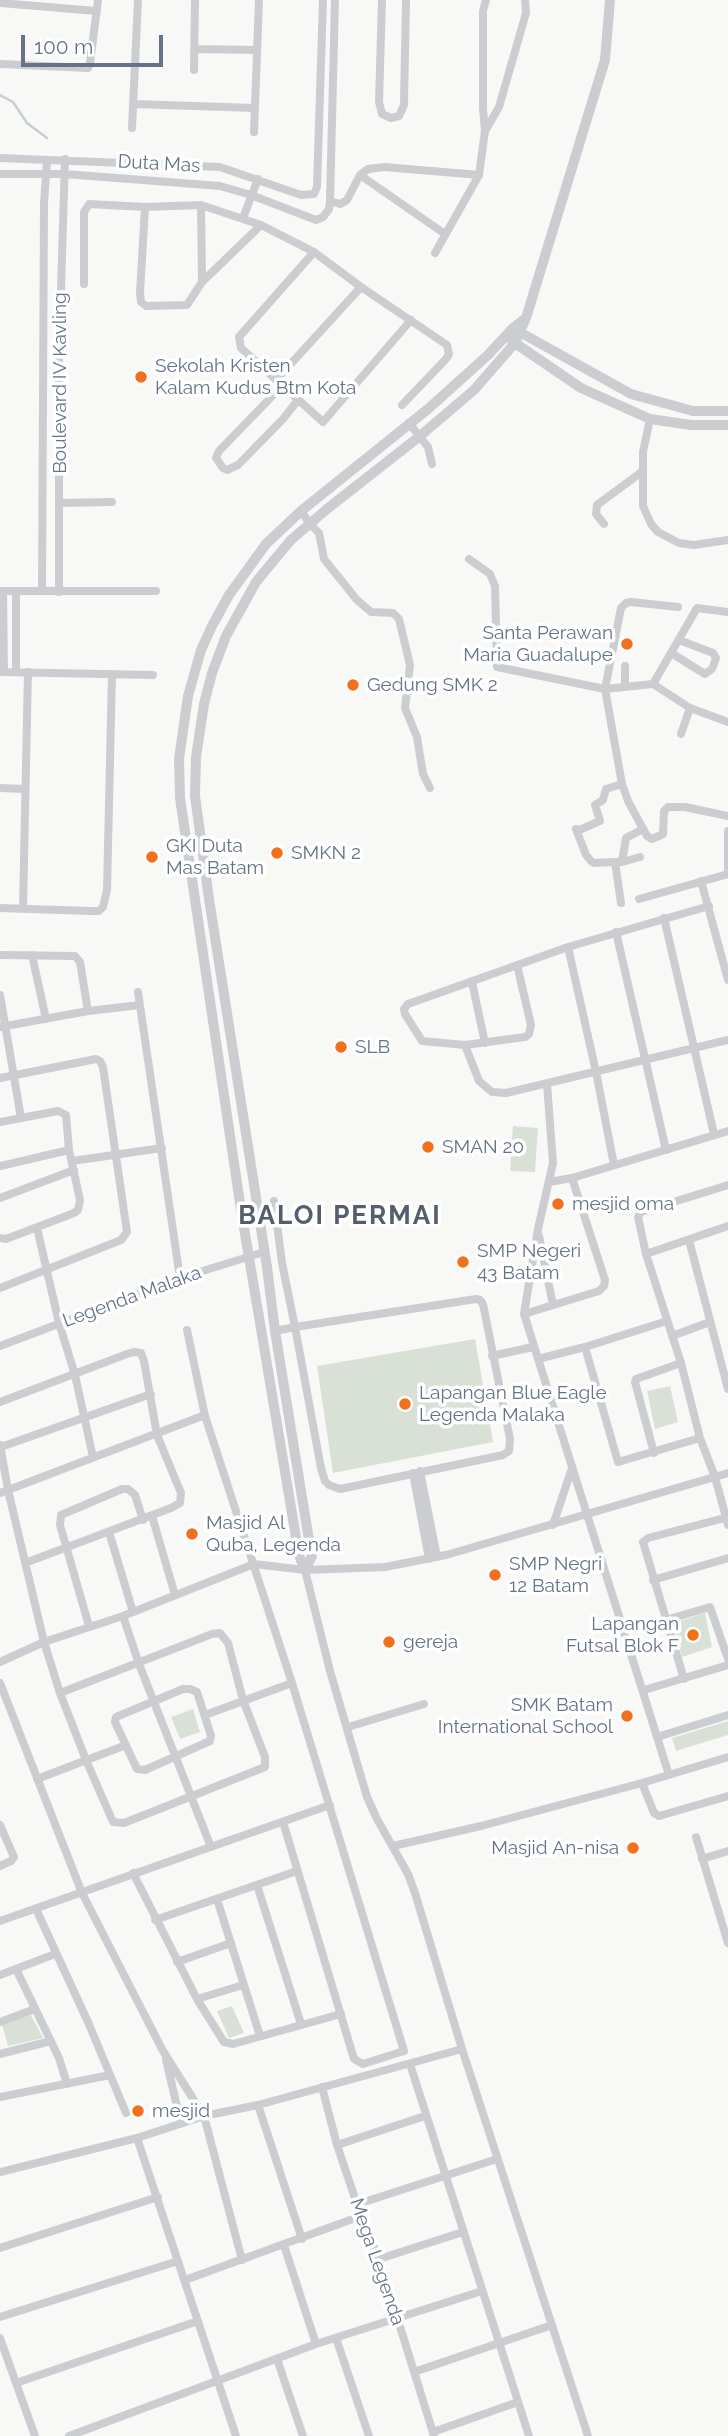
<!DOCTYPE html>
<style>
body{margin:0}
#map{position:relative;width:728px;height:2436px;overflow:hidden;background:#f8f9f6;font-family:Raleway,sans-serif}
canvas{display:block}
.scale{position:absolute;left:21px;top:35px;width:142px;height:32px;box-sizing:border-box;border:4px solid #657389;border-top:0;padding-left:9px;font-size:21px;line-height:24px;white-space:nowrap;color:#657389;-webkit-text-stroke:5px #fff;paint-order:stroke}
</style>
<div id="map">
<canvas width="728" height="2436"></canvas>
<div class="scale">100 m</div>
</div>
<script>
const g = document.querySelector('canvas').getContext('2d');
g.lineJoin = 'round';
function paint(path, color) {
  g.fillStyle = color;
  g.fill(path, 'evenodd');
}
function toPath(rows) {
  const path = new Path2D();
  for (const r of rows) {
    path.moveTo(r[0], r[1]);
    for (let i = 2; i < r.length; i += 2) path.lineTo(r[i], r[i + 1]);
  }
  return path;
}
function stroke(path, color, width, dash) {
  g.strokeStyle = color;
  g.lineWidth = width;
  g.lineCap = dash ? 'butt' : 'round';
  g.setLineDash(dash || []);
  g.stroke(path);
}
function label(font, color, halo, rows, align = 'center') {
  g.font = font + ' Raleway,sans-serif';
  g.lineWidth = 7;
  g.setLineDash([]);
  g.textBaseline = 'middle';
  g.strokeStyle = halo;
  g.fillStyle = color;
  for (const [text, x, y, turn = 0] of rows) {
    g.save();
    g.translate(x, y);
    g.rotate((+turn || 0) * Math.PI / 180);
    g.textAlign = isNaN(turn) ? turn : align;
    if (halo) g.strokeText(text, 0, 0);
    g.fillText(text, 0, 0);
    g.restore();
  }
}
paint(toPath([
 [513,1126,538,1128,535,1172,510,1171],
 [475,1339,493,1442,333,1473,317,1366],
 [670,1386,678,1422,655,1429,647,1391],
 [705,1613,712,1647,682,1657,673,1623],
 [193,1709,200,1732,180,1739,171,1717],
 [728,1721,728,1735,676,1751,672,1738],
 [232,2006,244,2033,229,2038,217,2011],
 [31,2015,43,2038,8,2046,2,2025]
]), '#d9e1d6');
stroke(toPath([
 [0,95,13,102,27,123,47,138]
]), '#c6ced5', 2.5);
stroke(toPath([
 [382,0,379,102,382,114,391,118,399,116,404,105,406,0],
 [0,3,97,11],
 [194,49,257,50],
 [0,64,88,68,90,63,98,0],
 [194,70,195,0],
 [133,104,255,108],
 [132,128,138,0],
 [485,131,499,107,526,13,525,0],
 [254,132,259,0],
 [0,158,220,167,301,195,314,194,317,187,323,0],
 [0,174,65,174,220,186,251,195,316,220,323,217,329,209,330,201,335,0],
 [360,175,445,234],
 [330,201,340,204,347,200,360,175,368,169,384,167,479,175],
 [201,205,202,282],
 [145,207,140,293,141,302,146,306,187,305,202,282,261,225],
 [243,218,258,179],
 [314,252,239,337,241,348,323,422,411,320],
 [435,253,479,175,485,131,483,109,483,11,486,0],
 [84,284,84,212,89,204,145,207,201,205,261,225,314,252,361,287,447,345,449,354,446,359,402,405],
 [276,380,361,287],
 [282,386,219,451,216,458,223,468,227,470,238,465,283,419,298,400],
 [650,419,643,452,643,506,651,524,658,532,679,543,694,545,728,540],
 [409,423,428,447,432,464],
 [60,503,112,502],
 [301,511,310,524,319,533,324,559,357,600,371,612,393,613,399,619,410,665,405,708,417,737,423,774,430,788],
 [604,524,596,514,597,505,643,471],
 [469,559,490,574,495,586,497,667,605,689,653,684,690,708,728,722],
 [0,591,156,591],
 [3,591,4,672],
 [16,591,16,672],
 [42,591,44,204,47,160],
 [59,592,59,354,65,159],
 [671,653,705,674,712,669,716,658,713,653,679,640],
 [0,672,153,675],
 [653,684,697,608,728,612],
 [625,686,625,666],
 [681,734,690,708],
 [622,784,628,801,647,836,652,839,663,834,664,811,668,807,685,807,728,816],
 [0,788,24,789],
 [576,829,586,855,591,861,594,863,615,862],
 [577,831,600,821,595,805,603,800,606,789,622,784,605,689,621,608,626,603,631,602,678,607],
 [640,857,622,862,626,838,643,829],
 [619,862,615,862,621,903],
 [728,874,728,831],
 [701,881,728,980],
 [639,899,728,874],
 [0,908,90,911,99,911,103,907,107,890,112,674],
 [23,908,28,672],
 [664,918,714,1134],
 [616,932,666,1150],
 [568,947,596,1072,614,1165],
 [0,955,75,956,80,962,88,1011],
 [32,955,46,1019],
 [517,965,531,1025,529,1034,525,1037,465,1045,422,1041,405,1014,404,1009,408,1004,568,947,709,906],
 [472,982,485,1043],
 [138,992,180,1278],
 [0,995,21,1118],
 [0,1027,88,1011,140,1005],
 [465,1045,479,1081,492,1092,506,1093,728,1040],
 [0,1078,96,1059,100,1061,103,1067,127,1232,121,1240,0,1288],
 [547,1084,553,1163,538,1229,524,1314,669,1775],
 [0,1122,58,1111,66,1115,69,1150,80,1200,78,1210,74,1213,6,1239,0,1238],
 [72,1161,162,1148],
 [0,1166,69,1150],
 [549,1182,572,1178,728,1131],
 [728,1185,641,1212,638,1217,646,1254,681,1363,700,1438,715,1477,728,1525],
 [0,1198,74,1170],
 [274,1201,282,1263,295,1327,321,1468,325,1481,329,1485,340,1489,503,1455,509,1451,510,1439,483,1304,480,1300,476,1299,295,1327,275,1331],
 [37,1228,59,1323,75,1375,93,1457],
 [539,1236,553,1305],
 [689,1240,728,1389],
 [646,1254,728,1226],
 [524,1314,599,1291,604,1286,605,1280,572,1178],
 [187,1330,205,1416,292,1683,404,2051,363,2064,354,2059,283,1822],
 [672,1336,710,1322],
 [0,1346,180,1278,264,1252],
 [585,1347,618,1462,700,1438],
 [492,1356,533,1347],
 [538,1359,585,1347,667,1321],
 [0,1402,127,1354,134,1352,141,1353,144,1361,157,1435,181,1493,180,1503,171,1508,25,1563],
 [0,1445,8,1490,44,1642,60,1693,86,1760,113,1822,124,1823,265,1767,265,1757,243,1700,228,1643,220,1633,212,1634,60,1693],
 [1,1447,151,1394],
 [654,1453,635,1382,636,1379,681,1363],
 [420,1471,437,1557],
 [413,1473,429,1559],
 [0,1493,205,1415],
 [152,1516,175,1595],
 [553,1525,572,1468],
 [109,1532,133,1612],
 [305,1570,330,1671,367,1797,377,1819,408,1874,415,1893,462,2049,588,2436],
 [653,1580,728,1558],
 [123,1616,139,1664,211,1847],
 [666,1620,710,1607,728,1659],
 [89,1626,60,1525,61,1515,122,1489,128,1489,135,1495,143,1520],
 [0,1662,44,1642,123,1616,254,1564,305,1570,385,1567,446,1555,728,1473],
 [684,1679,643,1542,648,1538,728,1517],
 [0,1683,82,1893,163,2051,204,2116,242,2260],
 [183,1689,190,1689,197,1692,211,1736,210,1741,145,1770,137,1769,115,1722,116,1717,183,1689],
 [644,1690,728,1665],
 [205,1715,292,1683],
 [348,1727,424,1704],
 [657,1737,728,1715],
 [37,1779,126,1745],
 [642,1783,654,1813,659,1816,728,1796],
 [0,1825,14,1857,11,1861,0,1866],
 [696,1837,728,1943],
 [393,1846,481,1826,642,1783,728,1757],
 [702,1859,728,1851],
 [133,1873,197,1999,224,2042,233,2044,341,2014],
 [257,1885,301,2024],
 [217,1899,260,2036],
 [36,1909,88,2022,126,2113],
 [155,1920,297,1871],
 [0,1921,330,1805],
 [177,1962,231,1943],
 [16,1969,59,2058,67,2084],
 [0,1975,55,1954],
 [197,1999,243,1985],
 [0,2022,35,2009],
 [0,2054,51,2041],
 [166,2060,181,2123],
 [410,2064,529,2436],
 [322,2087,337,2145,361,2216,379,2259,434,2436],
 [0,2097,110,2075],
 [258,2105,302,2239],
 [137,2138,236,2436],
 [337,2145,425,2116],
 [0,2172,137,2138,204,2116,258,2105,462,2049],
 [358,2204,497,2159],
 [284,2245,316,2344],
 [0,2248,158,2197],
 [379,2259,463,2232],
 [185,2280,361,2216],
 [0,2317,178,2261],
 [0,2338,35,2436],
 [336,2338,369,2436],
 [277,2359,303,2436],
 [414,2372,552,2325],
 [16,2383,198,2321],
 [433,2432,518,2402],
 [69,2436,316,2344,482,2291]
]), '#cbcdd1', 8);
stroke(toPath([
 [516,330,631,394,693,411,728,411],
 [512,341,581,388,650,419,691,425,728,425],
 [305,1570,312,1556,309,1540,275,1331,267,1267,209,899,195,796,196,757,204,704,212,673,226,636,256,582,275,559,291,540,327,509,420,436,474,390,515,343,526,318,605,60,610,0],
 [305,1570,299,1555,241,1210,180,798,179,759,188,696,201,650,212,626,229,595,266,544,301,511,428,409,488,355,513,328,526,318]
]), '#cbcdd1', 10);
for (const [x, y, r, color] of [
 [141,377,7,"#f26f1c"],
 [627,644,7,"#f26f1c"],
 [353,685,7,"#f26f1c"],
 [277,853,7,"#f26f1c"],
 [152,857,7,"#f26f1c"],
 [341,1047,7,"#f26f1c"],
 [428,1147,7,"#f26f1c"],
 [558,1204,7,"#f26f1c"],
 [463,1262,7,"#f26f1c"],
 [405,1404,7,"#f26f1c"],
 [192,1534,7,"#f26f1c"],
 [495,1575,7,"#f26f1c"],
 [693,1635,7,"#f26f1c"],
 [389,1642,7,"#f26f1c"],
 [627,1716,7,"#f26f1c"],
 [633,1848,7,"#f26f1c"],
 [138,2111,7,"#f26f1c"]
]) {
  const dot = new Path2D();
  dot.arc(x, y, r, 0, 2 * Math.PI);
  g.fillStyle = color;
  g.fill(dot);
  stroke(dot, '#fff', 2.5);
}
label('19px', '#657389', '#fff', [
 ["Duta Mas",159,164,3],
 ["Boulevard IV Kavling",60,383,-90],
 ["Legenda Malaka",132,1297,-20],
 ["Mega Legenda",377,2262,71]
]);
label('19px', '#657389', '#fff', [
 ["Sekolah Kristen",155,366],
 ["Kalam Kudus Btm Kota",155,388],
 ["Santa Perawan",613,633,"right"],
 ["Maria Guadalupe",613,655,"right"],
 ["Gedung SMK 2",367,685],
 ["GKI Duta",166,846],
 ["Mas Batam",166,868],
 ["SMKN 2",291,853],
 ["SLB",355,1047],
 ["SMAN 20",442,1147],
 ["mesjid oma",572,1204],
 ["SMP Negeri",477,1251],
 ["43 Batam",477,1273],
 ["Lapangan Blue Eagle",419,1393],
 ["Legenda Malaka",419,1415],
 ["Masjid Al",206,1523],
 ["Quba, Legenda",206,1545],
 ["SMP Negri",509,1564],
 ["12 Batam",509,1586],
 ["Lapangan",679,1624,"right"],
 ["Futsal Blok F",679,1646,"right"],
 ["gereja",403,1642],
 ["SMK Batam",613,1705,"right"],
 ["International School",613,1727,"right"],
 ["Masjid An-nisa",619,1848,"right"],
 ["mesjid",152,2111]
], 'left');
g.letterSpacing = '2px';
label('bold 26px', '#545e6e', '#fff', [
 ["BALOI PERMAI",340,1216]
]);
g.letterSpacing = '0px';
</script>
